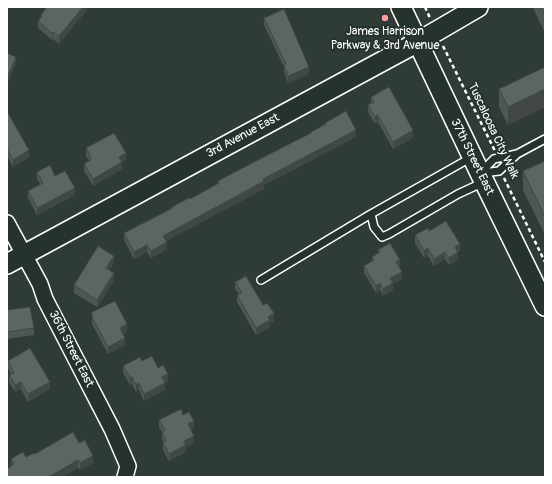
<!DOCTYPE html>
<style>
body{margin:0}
#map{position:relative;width:552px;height:484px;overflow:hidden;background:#2f3b35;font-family:Pangolin,sans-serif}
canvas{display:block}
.frame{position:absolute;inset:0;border:8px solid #fff;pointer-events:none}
</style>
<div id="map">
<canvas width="552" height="484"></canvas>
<div class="frame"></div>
</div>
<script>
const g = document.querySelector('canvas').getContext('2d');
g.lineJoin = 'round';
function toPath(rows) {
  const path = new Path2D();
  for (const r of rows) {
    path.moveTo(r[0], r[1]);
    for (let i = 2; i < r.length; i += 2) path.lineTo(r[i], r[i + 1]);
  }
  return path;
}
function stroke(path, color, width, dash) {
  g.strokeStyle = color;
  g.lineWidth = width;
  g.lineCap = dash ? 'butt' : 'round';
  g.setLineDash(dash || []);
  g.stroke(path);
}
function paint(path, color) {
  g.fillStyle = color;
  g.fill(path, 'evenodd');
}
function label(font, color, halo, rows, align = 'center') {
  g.font = font + ' Pangolin,sans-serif';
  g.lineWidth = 4;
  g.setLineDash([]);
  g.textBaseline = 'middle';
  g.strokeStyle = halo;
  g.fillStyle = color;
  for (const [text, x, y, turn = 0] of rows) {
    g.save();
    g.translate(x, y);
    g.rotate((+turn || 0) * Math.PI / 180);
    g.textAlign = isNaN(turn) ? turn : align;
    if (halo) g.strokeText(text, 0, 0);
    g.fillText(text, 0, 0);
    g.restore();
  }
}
const service = toPath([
 [472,157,371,214,374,227,382,237,389,234,458,194,484,182],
 [481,172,494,159,517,154,545,139],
 [482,173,499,171,517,154],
 [261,280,371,214]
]);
const minor = toPath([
 [7,223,40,284,45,299,82,371,112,429,128,466,125,477]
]);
const tertiary = toPath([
 [401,7,480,173,545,306],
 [7,264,418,42,478,7]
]);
stroke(service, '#fff', 10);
stroke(minor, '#fff', 18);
stroke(tertiary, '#fff', 22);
stroke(toPath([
 [425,7,430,18],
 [443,46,495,151],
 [504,178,545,262]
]), '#fff', 2.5, [4, 3]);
stroke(service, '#26332d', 7);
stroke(minor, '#26332d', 15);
stroke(tertiary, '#26332d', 19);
paint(toPath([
 [86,7,86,11,59,44,53,39,52,40,38,28,38,21,41,17,41,15],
 [534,7,545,7,545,33,534,10],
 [264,18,309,74,288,83,284,72,284,67,264,25],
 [545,67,545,107,508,125,499,107,499,89],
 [371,97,413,138,393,149,378,122,375,124,368,112,368,105,371,104],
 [7,114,29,157,13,167,7,156],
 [325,123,356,137,264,185,264,189,166,241,167,249,151,258,147,252,134,259,124,240,124,233,172,208,172,207,190,199,218,184,218,181,311,133,311,132,325,124],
 [86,148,126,160,122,162,122,169,93,186,84,171,84,164,89,161,86,156],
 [545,161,545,235,523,190,523,171],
 [37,172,55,176,75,195,37,215,28,198,28,191,40,184,37,179],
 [429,231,460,251,458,252,458,260,449,265,445,259,434,266,428,256,424,258,415,243,415,235],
 [378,250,400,267,399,267,402,279,393,284,393,290,383,296,380,290,376,293,364,273,364,266,372,261,372,257,378,253],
 [114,263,109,270,114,281,97,307,74,293,74,285],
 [235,282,263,305,274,321,270,323,270,327,256,335,237,302,237,295,239,294,235,289],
 [7,310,34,328,34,335,7,339],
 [92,312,127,332,123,334,125,345,108,354,92,324],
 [8,361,50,389,28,402,21,389,15,392,9,382,9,375,11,374,8,368],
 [142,361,158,368,168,381,165,383,165,390,144,401,139,390,136,392,132,384,130,385,123,373,123,366],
 [159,420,194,428,191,430,194,443,186,447,186,452,169,461,163,450,163,442,162,439,162,432,159,427],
 [79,443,93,463,80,470,78,468,62,477,7,477,11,466,11,459,26,457,35,454]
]), '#4e5853');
paint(toPath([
 [83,7,86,7,86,11,59,44,59,36],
 [53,32,53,39,52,40,52,33],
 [16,57,16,64,7,86,7,78],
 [309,67,309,74,288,83,288,76],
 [545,89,545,107,508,125,508,107],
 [378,115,378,122,375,124,375,117],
 [356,130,356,137,264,185,264,189,163,243,163,236,263,179],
 [413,130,413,138,393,149,393,142],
 [29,150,29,157,13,167,13,160],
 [126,153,126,160,122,162,122,169,93,186,93,179,119,157],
 [75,188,75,195,37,215,37,208],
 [167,242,167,249,151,258,151,251],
 [460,244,460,251,455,254,455,247],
 [147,245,147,252,134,259,134,252],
 [428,248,428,256,424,258,424,251],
 [445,252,445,259,434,266,434,259],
 [458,252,458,260,449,265,449,258],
 [114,256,114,263,106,276,106,268],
 [400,260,400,267,396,269,396,262],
 [402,272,402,279,393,284,393,290,383,296,383,289,390,278],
 [114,273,114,281,97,307,97,300],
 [380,283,380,290,376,293,376,286],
 [274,313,274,321,270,323,270,327,256,335,256,328,268,317],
 [127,324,127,332,120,335,120,328],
 [125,338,125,345,108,354,108,347],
 [168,374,168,381,162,384,162,377],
 [132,377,132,384,130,385,130,378],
 [21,382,21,389,15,392,15,385],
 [50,382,50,389,28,402,28,394],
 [139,383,139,390,136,392,136,385],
 [165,383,165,390,144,401,144,394],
 [194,421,194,428,188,431,188,424],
 [194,436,194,443,186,447,186,452,169,461,169,454,184,441],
 [93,456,93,463,80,470,80,463],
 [78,460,78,468,62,477,49,477]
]), '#404744');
const building = toPath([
 [47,7,83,7,59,36,53,32,52,33,38,21,42,16,41,15,47,7],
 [541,7,545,7,545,15,541,7],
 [284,9,309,67,288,76,284,65,286,64,264,18,284,9],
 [7,53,16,57,7,78,7,53],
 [545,67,545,89,508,107,499,89,545,67],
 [389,87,413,130,393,142,378,115,375,117,368,105,374,102,371,97,389,87],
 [346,111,356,130,263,179,264,181,163,236,167,242,151,251,147,245,134,252,124,233,173,208,172,207,189,198,190,199,219,183,218,181,254,162,311,133,311,132,326,124,325,123,346,111],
 [8,113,29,150,13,160,7,149,7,114,8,113],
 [114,133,126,153,119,157,122,162,93,179,84,164,91,160,89,158,91,157,86,148,114,133],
 [545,161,545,217,523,171,545,161],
 [50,165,55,176,65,171,75,188,37,208,28,191,43,183,37,172,50,165],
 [446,221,460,244,455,247,458,252,449,258,445,252,434,259,428,248,424,251,415,235,428,228,429,231,446,221],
 [390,243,400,260,396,262,402,272,390,278,393,283,383,289,380,283,376,286,364,266,374,260,372,257,380,252,378,250,390,243],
 [98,246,114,256,106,268,114,273,97,300,74,285,98,246],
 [246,276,263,305,267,303,274,313,268,317,270,320,256,328,237,295,242,293,235,282,246,276],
 [115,301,127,324,120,328,125,338,108,347,92,317,92,312,115,301],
 [30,307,34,328,7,332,7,310,30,307],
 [30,348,50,382,28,394,21,382,15,385,9,375,14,373,8,361,30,348],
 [152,356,158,368,163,365,168,374,162,377,165,383,144,394,139,383,136,385,132,377,130,378,123,366,140,357,142,361,152,356],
 [181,409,183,415,189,412,194,421,188,424,194,436,184,441,186,445,169,454,163,442,166,441,162,432,165,430,159,420,181,409],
 [73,432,79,443,85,440,93,456,80,463,78,460,49,477,7,477,7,469,14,464,11,459,23,452,26,457,34,453,35,454,73,432]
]);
paint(building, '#5b6661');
stroke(building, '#404744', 1);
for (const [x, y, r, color] of [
 [385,18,4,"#ff9aa2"]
]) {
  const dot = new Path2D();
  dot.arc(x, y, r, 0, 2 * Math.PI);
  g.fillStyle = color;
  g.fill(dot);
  stroke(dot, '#26332d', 1.5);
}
label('12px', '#fff', '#26332d', [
 ["James Harrison",385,32],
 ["Parkway & 3rd Avenue",385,46]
]);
label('12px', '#fff', '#26332d', [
 ["Tuscaloosa City Walk",493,131,65],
 ["3rd Avenue East",243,136,-28],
 ["37th Street East",472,157,64],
 ["36th Street East",71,349,63]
]);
</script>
